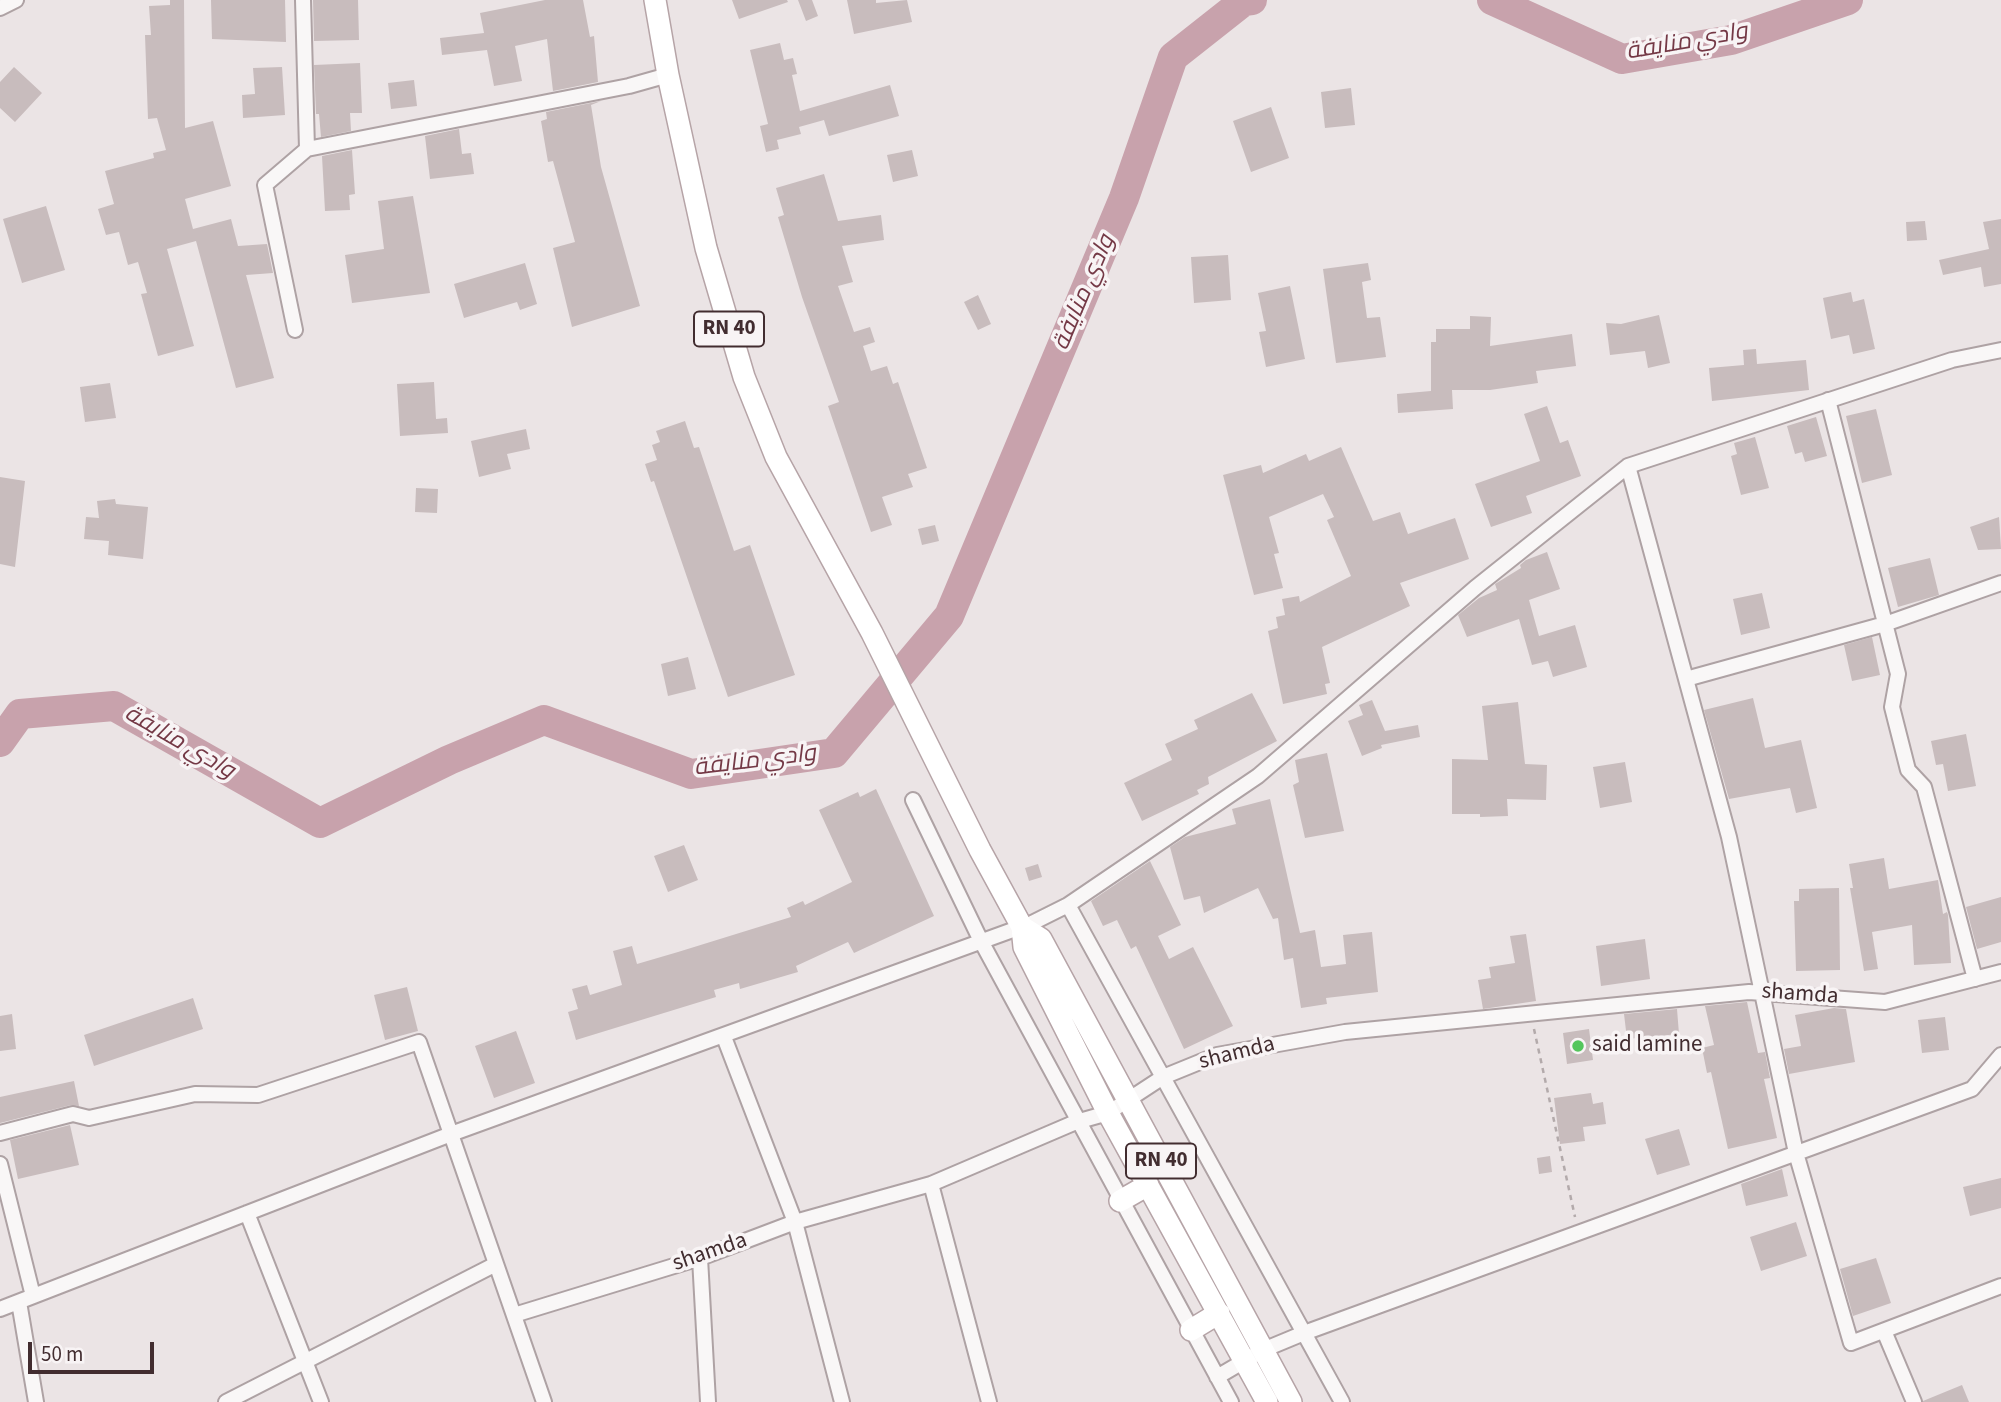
<!DOCTYPE html>
<meta charset="utf-8">
<style>
body{margin:0}
#map{position:relative;width:2001px;height:1402px;overflow:hidden;background:#ebe4e5;font-family:"Source Sans 3",sans-serif}
canvas{display:block}
.scale{position:absolute;left:28px;top:1342px;width:126px;height:32px;box-sizing:border-box;border:4px solid #422d30;border-top:0;padding-left:9px;font-size:21px;line-height:24px;white-space:nowrap;color:#422d30;-webkit-text-stroke:5px #f8f4f5;paint-order:stroke}
</style>
<div id="map">
<canvas width="2001" height="1402"></canvas>
<div class="scale">50 m</div>
</div>
<script>
const g = document.querySelector('canvas').getContext('2d');
g.lineJoin = 'round';
function toPath(rows) {
  const path = new Path2D();
  for (const r of rows) {
    path.moveTo(r[0], r[1]);
    for (let i = 2; i < r.length; i += 2) path.lineTo(r[i], r[i + 1]);
  }
  return path;
}
function stroke(path, color, width, dash) {
  g.strokeStyle = color;
  g.lineWidth = width;
  g.lineCap = dash ? 'butt' : 'round';
  g.setLineDash(dash || []);
  g.stroke(path);
}
function paint(path, color) {
  g.fillStyle = color;
  g.fill(path, 'evenodd');
}
function label(font, color, halo, rows, align = 'center') {
  g.font = font + ' "Source Sans 3",Cairo,sans-serif';
  g.lineWidth = 7;
  g.setLineDash([]);
  g.textBaseline = 'middle';
  g.strokeStyle = halo;
  g.fillStyle = color;
  for (const [text, x, y, turn = 0] of rows) {
    g.save();
    g.translate(x, y);
    g.rotate((+turn || 0) * Math.PI / 180);
    g.textAlign = isNaN(turn) ? turn : align;
    if (halo) g.strokeText(text, 0, 0);
    g.fillText(text, 0, 0);
    g.restore();
  }
}
stroke(toPath([
 [1492,0,1622,59,1731,40,1848,0],
 [0,742,20,714,114,706,320,823,449,760,544,720,691,774,834,753,949,616,1124,198,1173,57,1244,1,1252,0]
]), '#c8a2ac', 30);
paint(toPath([
 [170,0,184,0,185,128,213,121,231,186,185,199,193,229,231,219,238,246,267,244,273,273,246,275,274,378,236,388,196,241,167,249,194,346,158,356,141,294,147,293,138,262,128,265,119,232,106,235,98,209,114,204,105,171,154,158,153,153,166,150,157,118,148,119,145,35,151,35,149,6,170,5],
 [211,0,285,0,286,42,212,39],
 [313,0,358,0,359,40,314,41],
 [545,0,583,0,590,37,594,36,598,82,553,91,547,39,515,46,522,81,494,86,487,50,442,55,440,38,484,33,480,13],
 [732,0,787,0,788,2,739,19],
 [798,0,812,0,818,16,806,21],
 [847,0,876,0,876,3,907,0,912,22,854,34],
 [780,43,784,60,793,58,797,74,792,75,800,111,890,85,899,116,829,136,824,120,799,127,801,134,777,140,779,149,766,152,760,126,768,124,750,50],
 [360,63,362,113,350,113,351,131,321,137,319,114,316,114,314,65],
 [14,67,42,93,15,122,0,108,0,82],
 [282,67,285,115,243,118,242,95,255,94,253,68],
 [414,80,417,106,391,109,388,83],
 [1351,88,1355,125,1325,128,1321,92],
 [601,101,591,105,601,167,640,306,572,327,553,248,575,242,553,161,548,162,541,121,547,119,546,112],
 [1271,107,1289,158,1251,172,1233,121],
 [459,129,462,154,471,153,474,174,430,179,425,136],
 [352,150,355,194,349,195,350,210,325,211,322,156],
 [912,150,918,176,893,182,887,155],
 [824,174,838,221,881,215,884,240,842,246,853,282,838,286,854,332,870,327,875,342,863,346,871,371,887,366,893,384,898,382,927,468,908,474,913,487,882,497,892,525,871,532,828,406,839,402,802,297,778,217,784,215,776,188],
 [413,196,430,293,352,303,345,255,384,249,378,201],
 [46,206,65,270,22,283,3,219],
 [2001,219,2001,284,1984,287,1981,267,1943,275,1939,260,1989,249,1983,222],
 [1925,221,1927,240,1907,241,1906,222],
 [1228,255,1231,300,1194,303,1191,257],
 [525,263,537,304,520,310,517,302,464,318,454,284],
 [1368,263,1371,280,1362,282,1367,318,1380,317,1386,357,1336,363,1323,269],
 [1290,286,1305,359,1266,367,1259,332,1266,331,1258,293],
 [1851,292,1853,302,1864,299,1875,349,1853,354,1849,335,1831,339,1823,298],
 [978,295,991,324,978,330,964,302],
 [1659,315,1670,363,1648,368,1645,351,1610,355,1606,323,1621,324],
 [1470,316,1491,317,1490,346,1572,334,1576,366,1536,371,1538,383,1490,390,1452,390,1453,409,1398,413,1397,394,1431,391,1431,342,1436,342,1436,329,1470,329],
 [1756,349,1757,364,1806,360,1809,390,1712,401,1709,368,1744,365,1743,350],
 [434,382,436,419,447,418,448,433,400,436,397,384],
 [110,383,116,418,85,422,80,387],
 [1547,406,1560,443,1568,440,1581,476,1526,496,1532,513,1491,527,1475,484,1540,461,1524,414],
 [1876,409,1892,475,1862,483,1846,416],
 [1816,417,1827,456,1805,462,1802,452,1795,454,1787,426],
 [685,421,694,448,699,447,734,551,750,545,795,675,728,697,654,481,651,482,645,464,657,460,652,445,660,442,656,431],
 [526,429,530,449,507,454,511,469,479,477,471,441],
 [1755,437,1769,488,1741,495,1731,456,1737,454,1734,443],
 [1341,447,1373,521,1400,512,1408,534,1455,518,1469,559,1400,583,1410,606,1322,647,1330,683,1325,684,1327,694,1283,704,1268,631,1278,628,1276,617,1285,615,1282,599,1299,596,1300,602,1351,576,1327,520,1334,517,1323,494,1269,517,1279,553,1274,554,1283,588,1254,595,1223,475,1261,465,1263,473,1306,454,1309,461],
 [0,477,25,481,15,567,0,564],
 [416,488,438,489,437,513,415,512],
 [115,499,116,504,148,507,143,559,108,555,109,541,84,539,86,517,99,518,97,501],
 [1999,517,2001,549,1978,550,1970,527],
 [935,525,939,541,922,545,918,529],
 [1547,552,1560,589,1529,600,1539,636,1575,625,1587,667,1553,677,1548,661,1532,665,1519,619,1467,637,1458,615,1479,598,1497,590,1495,584,1521,568,1520,565,1526,560],
 [1930,558,1939,595,1898,607,1888,568],
 [1762,593,1770,628,1741,635,1733,599],
 [1872,637,1880,675,1852,681,1844,645],
 [688,657,696,689,668,696,661,664],
 [1252,693,1277,741,1208,777,1209,784,1197,790,1199,794,1142,821,1124,783,1172,760,1165,744,1198,729,1194,720],
 [1753,698,1765,748,1801,740,1817,808,1796,813,1790,788,1729,799,1704,710],
 [1372,700,1385,731,1418,725,1420,737,1381,745,1382,748,1362,756,1348,721,1363,715,1359,705],
 [1518,702,1525,764,1547,765,1546,800,1507,799,1508,816,1480,817,1480,814,1452,814,1452,759,1488,760,1482,706],
 [1966,734,1976,786,1948,791,1943,764,1936,765,1931,741],
 [1327,753,1344,831,1305,838,1293,785,1299,782,1295,760],
 [1625,762,1632,802,1600,808,1593,767],
 [876,789,934,916,854,953,848,942,796,966,798,972,740,989,739,983,714,990,716,997,576,1040,568,1012,578,1009,572,989,587,985,590,995,622,985,613,951,632,946,637,964,678,952,791,917,787,908,803,901,805,905,852,882,819,810,858,792,860,797],
 [1270,799,1300,933,1315,930,1321,967,1346,964,1343,935,1372,932,1378,992,1326,998,1327,1004,1301,1008,1293,958,1284,960,1278,918,1273,919,1258,888,1204,913,1200,896,1184,900,1170,847,1185,837,1236,824,1232,809],
 [684,845,698,880,668,892,654,856],
 [1884,858,1889,889,1938,880,1943,914,1947,912,1948,915,1951,963,1914,965,1912,925,1872,932,1878,969,1864,971,1850,888,1853,888,1849,864],
 [1150,861,1181,925,1158,936,1169,959,1193,947,1233,1026,1184,1049,1136,946,1131,949,1117,920,1103,926,1091,901],
 [1038,864,1042,877,1029,881,1025,868],
 [1839,888,1840,970,1796,971,1794,901,1799,901,1799,889],
 [2001,897,2001,942,1977,949,1966,907],
 [1526,934,1536,1001,1483,1009,1478,980,1491,978,1489,967,1515,963,1510,936],
 [1645,939,1650,979,1601,986,1596,946],
 [407,987,418,1031,385,1040,374,995],
 [193,998,203,1029,94,1066,84,1035],
 [1747,1002,1758,1053,1765,1052,1770,1078,1764,1079,1777,1138,1728,1149,1711,1072,1707,1073,1702,1048,1714,1045,1705,1006],
 [1834,1008,1846,1009,1855,1062,1789,1074,1784,1049,1801,1046,1795,1015],
 [1677,1009,1679,1034,1627,1039,1624,1014],
 [12,1014,16,1049,0,1051,0,1016],
 [1945,1017,1949,1050,1922,1053,1918,1020],
 [1589,1029,1593,1060,1567,1064,1563,1033],
 [516,1031,535,1083,494,1098,475,1046],
 [74,1081,79,1106,71,1105,0,1123,0,1097],
 [1591,1093,1593,1104,1603,1102,1606,1124,1583,1127,1585,1141,1560,1144,1554,1098],
 [70,1125,79,1165,18,1179,10,1140],
 [1679,1129,1690,1165,1657,1175,1645,1139],
 [1550,1156,1552,1172,1539,1174,1537,1158],
 [1782,1169,1788,1196,1746,1206,1741,1184],
 [2001,1178,2001,1208,1970,1216,1963,1187],
 [1796,1222,1807,1256,1761,1271,1750,1237],
 [1876,1258,1891,1303,1853,1316,1840,1269],
 [1962,1385,1969,1402,1923,1402,1923,1401]
]), '#c8bcbd');
const minor = toPath([
 [303,0,307,149],
 [0,8,16,0],
 [295,330,265,185,307,149,629,86,668,75],
 [1828,400,1898,674,1892,707,1908,770,1924,787,1975,979],
 [1628,466,1729,837,1796,1153,1851,1343,2001,1286],
 [1686,679,1885,624,2001,583],
 [913,800,981,941,1231,1402],
 [1068,905,1342,1402],
 [724,1037,795,1222,842,1402],
 [0,1133,73,1114,89,1118,195,1094,258,1095,419,1042,544,1402],
 [0,1164,33,1296],
 [931,1184,989,1402],
 [247,1213,321,1402],
 [700,1258,708,1402],
 [19,1302,36,1402],
 [0,1309,451,1134,1032,923,1068,905,1258,776,1475,588,1628,466,1952,360,2001,350],
 [514,1315,700,1258,795,1222,931,1184,1076,1122,1108,1113,1163,1077,1217,1055,1345,1032,1749,992,1885,1002,2001,972],
 [1884,1331,1914,1402],
 [1217,1377,1263,1350,1304,1333,1972,1089,2001,1055],
 [226,1402,496,1264]
]);
const primary = toPath([
 [655,0,668,75,706,248,744,377,776,457,872,633,980,850,1022,927,1024,947,1108,1113,1267,1402],
 [1022,927,1041,939,1291,1402],
 [1120,1201,1148,1185],
 [1191,1330,1219,1313]
]);
stroke(minor, '#aea2a4', 18);
stroke(primary, '#b6a4a7', 24);
stroke(toPath([
 [1534,1029,1575,1217]
]), '#b3aaab', 2.5, [5, 5]);
stroke(minor, '#f9f7f7', 14);
stroke(primary, '#fff', 21);
for (const [x, y, r, color] of [
 [1578,1046,7,"#54c65c"]
]) {
  const dot = new Path2D();
  dot.arc(x, y, r, 0, 2 * Math.PI);
  g.fillStyle = color;
  g.fill(dot);
  stroke(dot, '#f8f4f5', 2.5);
}
for (const [x, y, w] of [
 [729,329,70],
 [1161,1161,70]
]) {
  const box = new Path2D();
  box.roundRect(x - w / 2, y - 17.5, w, 35, 5);
  g.fillStyle = '#f8f4f5';
  g.fill(box);
  stroke(box, '#422d30', 2);
}
label('bold 21px', '#422d30', null, [
 ["RN 40",729,329],
 ["RN 40",1161,1161]
]);
label('23px', '#422d30', '#f8f4f5', [
 ["shamda",1800,995,4],
 ["shamda",1237,1054,-14],
 ["shamda",710,1253,-19]
]);
label('23px', '#422d30', '#f8f4f5', [
 ["said lamine",1592,1046]
], 'left');
label('italic 24px', '#743946', '#f8f4f5', [
 ["وادي منايفة",1687,43,-10],
 ["وادي منايفة",1085,293,-67],
 ["وادي منايفة",179,743,30],
 ["وادي منايفة",755,762,-7]
]);
</script>
